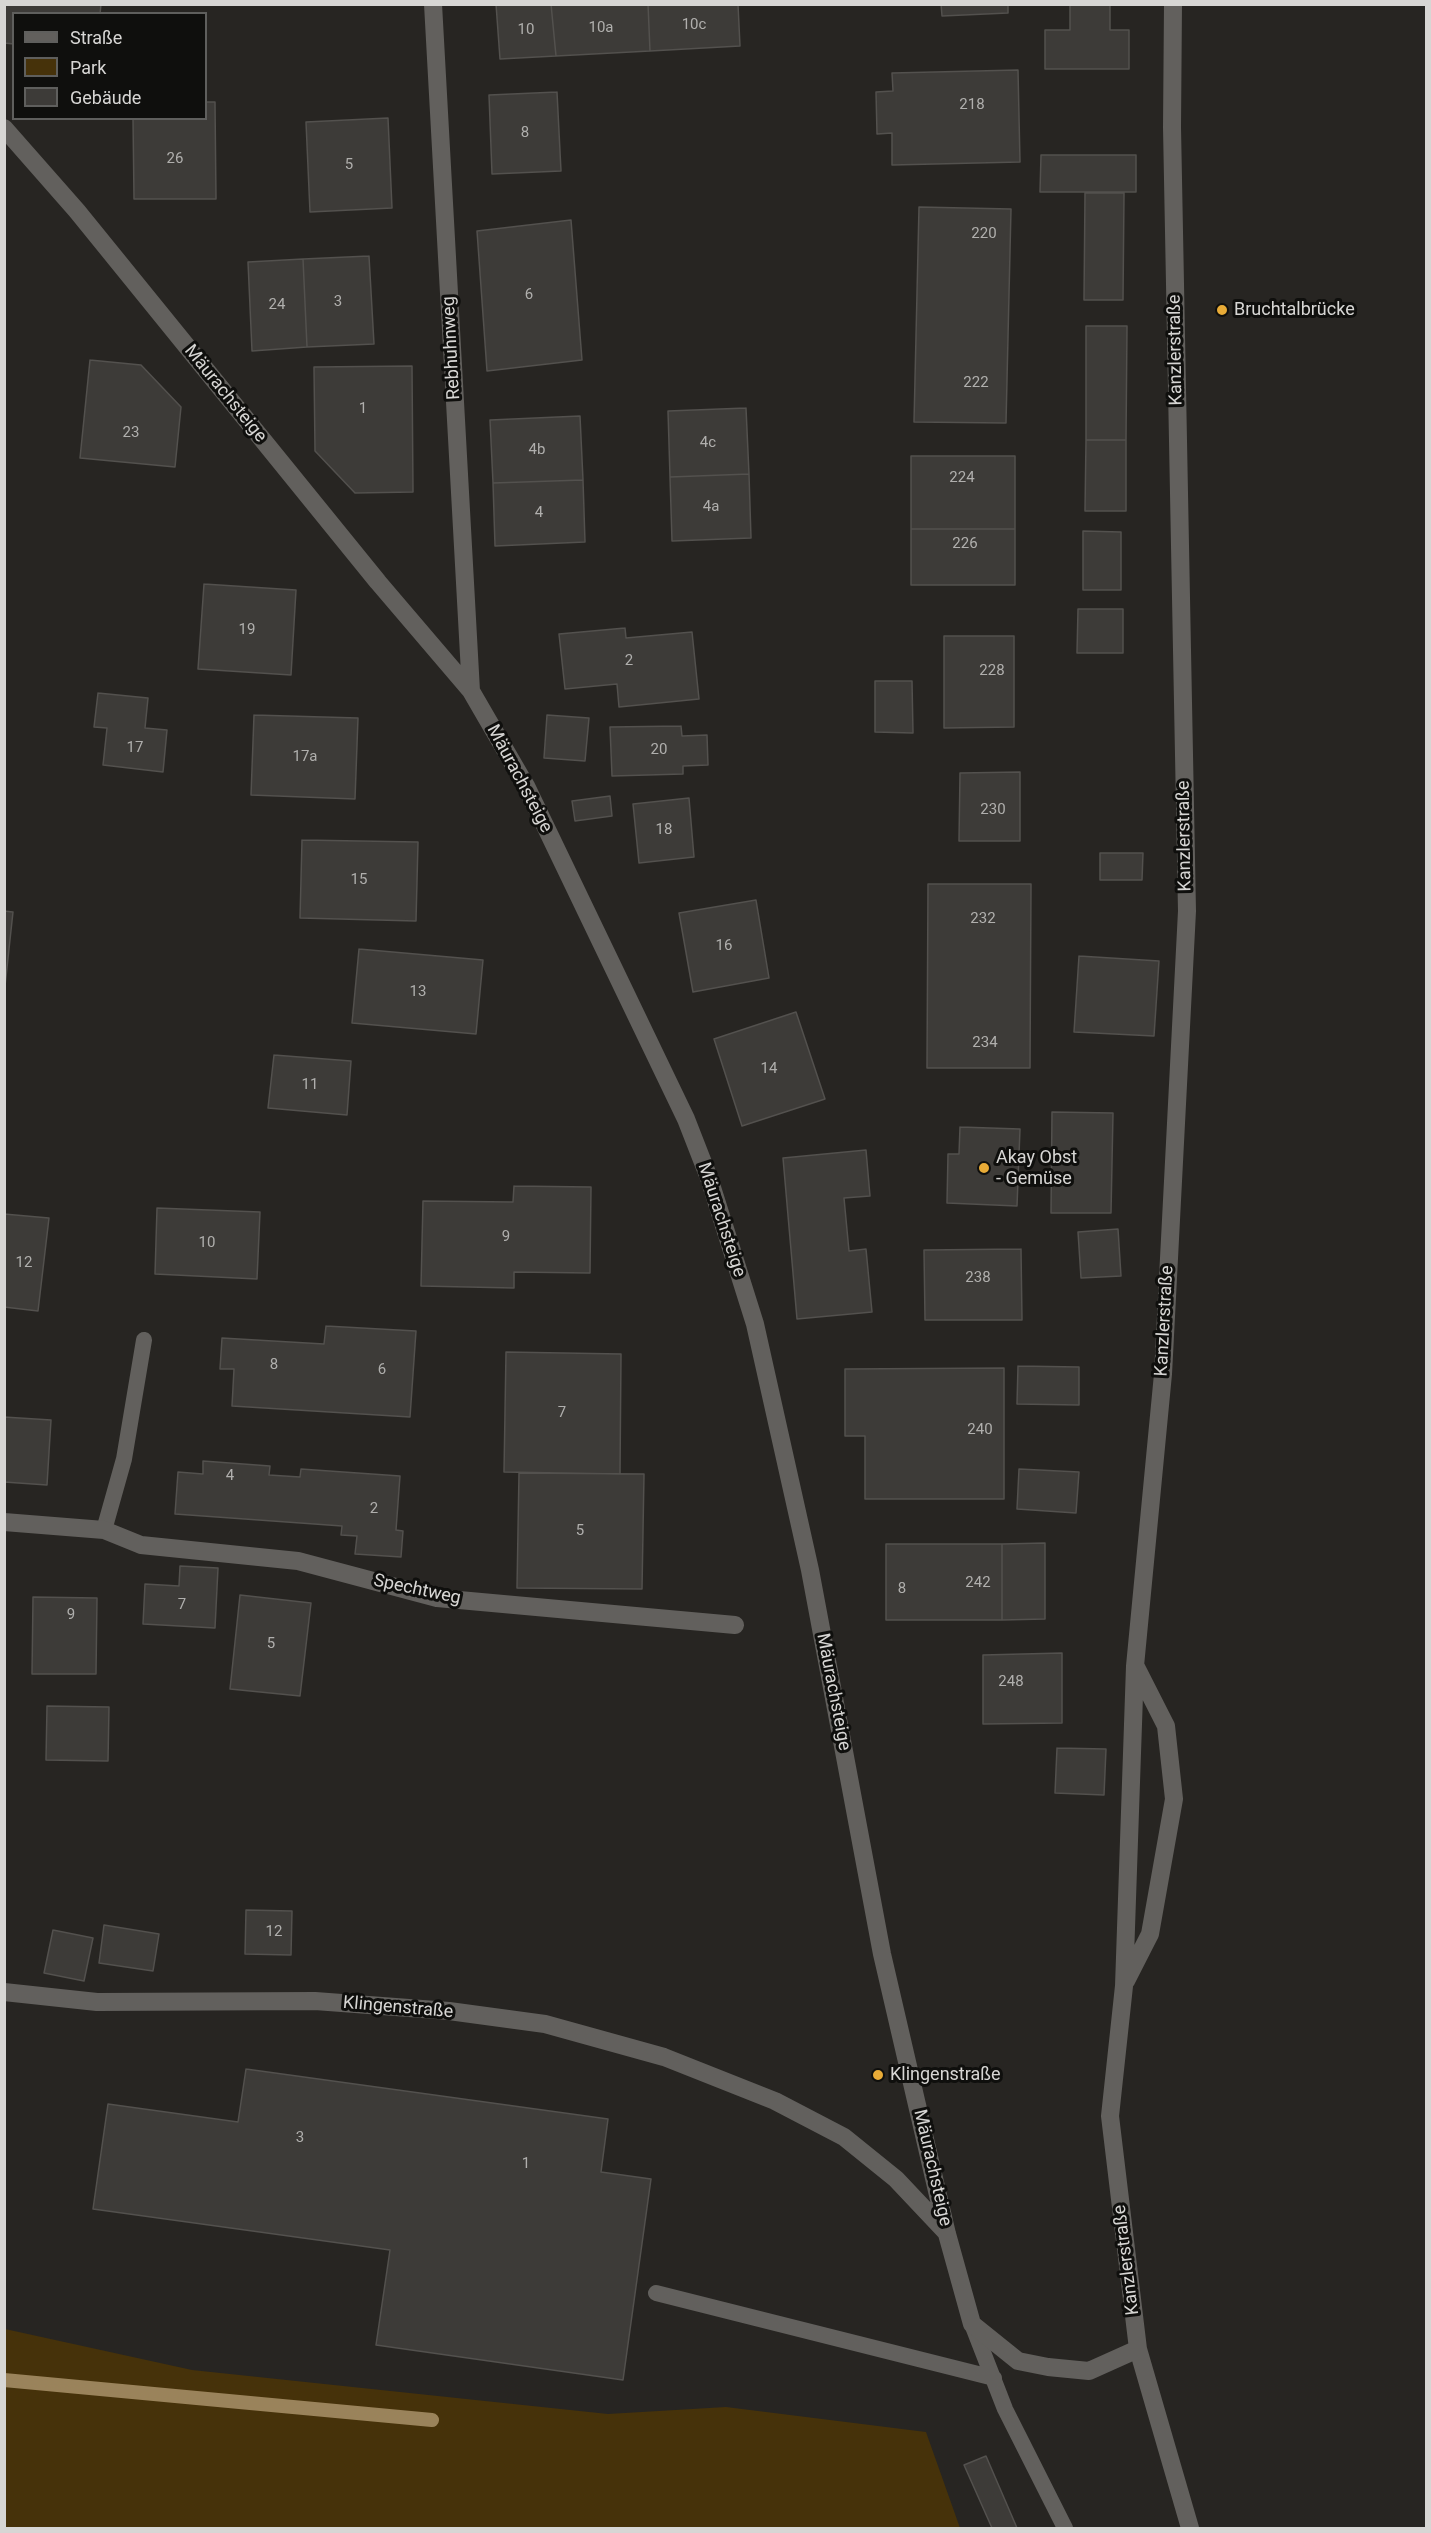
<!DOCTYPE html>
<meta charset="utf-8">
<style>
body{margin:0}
#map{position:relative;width:1431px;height:2533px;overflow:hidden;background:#272522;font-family:Roboto,sans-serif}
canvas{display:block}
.frame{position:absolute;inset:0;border:6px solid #d7d6d4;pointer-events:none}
.legend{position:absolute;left:12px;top:12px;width:195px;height:108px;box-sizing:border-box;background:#0f0f0d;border:2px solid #5f5f5d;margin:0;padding:8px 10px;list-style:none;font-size:18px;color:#d7d6d4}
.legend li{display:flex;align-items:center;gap:12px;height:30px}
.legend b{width:30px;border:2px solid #5f5f5d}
</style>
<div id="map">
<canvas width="1431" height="2533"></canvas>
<div class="frame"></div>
<ul class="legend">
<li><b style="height:8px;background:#62605d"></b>Straße</li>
<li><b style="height:16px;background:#46320a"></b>Park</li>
<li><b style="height:16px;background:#3d3b38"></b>Gebäude</li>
</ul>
</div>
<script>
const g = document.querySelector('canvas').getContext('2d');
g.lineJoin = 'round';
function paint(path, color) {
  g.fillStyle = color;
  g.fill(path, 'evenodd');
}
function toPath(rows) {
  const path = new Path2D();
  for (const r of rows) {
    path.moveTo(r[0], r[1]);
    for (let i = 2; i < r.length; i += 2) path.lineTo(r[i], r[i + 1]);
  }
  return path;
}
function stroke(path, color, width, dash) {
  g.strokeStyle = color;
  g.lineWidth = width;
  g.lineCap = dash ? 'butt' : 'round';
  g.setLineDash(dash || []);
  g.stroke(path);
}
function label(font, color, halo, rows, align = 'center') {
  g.font = font + ' Roboto,sans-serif';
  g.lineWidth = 6;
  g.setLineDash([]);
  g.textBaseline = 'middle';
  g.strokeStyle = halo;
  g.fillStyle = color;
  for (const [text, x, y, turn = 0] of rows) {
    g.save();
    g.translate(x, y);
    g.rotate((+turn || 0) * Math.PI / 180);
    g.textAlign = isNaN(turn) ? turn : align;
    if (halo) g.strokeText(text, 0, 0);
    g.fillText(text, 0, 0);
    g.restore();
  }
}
paint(toPath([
 [5,2329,192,2370,608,2414,726,2407,926,2432,960,2528,5,2528]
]), '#46320a');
stroke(toPath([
 [4,2380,432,2420]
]), '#9a835b', 14);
const building = toPath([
 [4,4,101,4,100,14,14,14,14,44,4,43,4,4],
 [496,4,551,4,556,56,500,59,496,4],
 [551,4,648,4,650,51,556,56,551,4],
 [648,4,738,4,740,46,650,51,648,4],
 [941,4,1008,4,1008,13,942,16,941,4],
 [1070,4,1110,4,1110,30,1129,30,1129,69,1045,69,1045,30,1070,30,1070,4],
 [1018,70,1020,162,892,165,892,133,877,134,876,92,893,91,892,73,1018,70],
 [557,92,561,171,492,174,489,95,557,92],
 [206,102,215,102,216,199,134,199,133,118,206,118,206,102],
 [388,118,392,208,310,212,306,122,388,118],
 [1041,155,1136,155,1136,192,1040,192,1041,155],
 [1085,193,1124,193,1123,300,1084,300,1085,193],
 [919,207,1011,209,1006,423,914,422,919,207],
 [571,220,582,360,487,371,477,231,571,220],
 [369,256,374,344,307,347,303,259,369,256],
 [303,259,307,347,252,351,248,262,303,259],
 [1086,326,1127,326,1126,440,1086,440,1086,326],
 [90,360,141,365,181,407,175,467,80,458,90,360],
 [412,366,413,492,355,493,315,451,314,367,412,366],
 [746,408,749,474,670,477,668,411,746,408],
 [580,416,583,480,493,483,490,420,580,416],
 [1086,440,1126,440,1126,511,1085,511,1086,440],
 [911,456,1015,456,1015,529,911,529,911,456],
 [749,474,751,538,672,541,670,477,749,474],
 [583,480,585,542,495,546,493,483,583,480],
 [911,529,1015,529,1015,585,911,585,911,529],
 [1083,531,1121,532,1121,590,1083,590,1083,531],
 [204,584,296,590,291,675,198,669,204,584],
 [1078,609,1123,609,1123,653,1077,653,1078,609],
 [625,628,626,638,692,632,699,699,619,707,617,684,565,689,559,634,625,628],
 [944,636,1014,636,1014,727,944,728,944,636],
 [875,681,912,681,913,733,875,732,875,681],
 [98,693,148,698,145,728,167,730,163,772,103,765,107,728,94,727,98,693],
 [254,715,358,718,355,799,251,795,254,715],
 [547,715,589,718,585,761,544,758,547,715],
 [681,726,682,736,707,735,708,765,683,766,683,774,612,776,610,727,681,726],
 [1020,772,1020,841,959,841,960,773,1020,772],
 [610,796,612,816,575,821,572,801,610,796],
 [689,798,694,857,639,863,633,804,689,798],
 [302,840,418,842,416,921,300,918,302,840],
 [1100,853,1143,853,1142,880,1100,880,1100,853],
 [928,884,1031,884,1030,1068,927,1068,928,884],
 [756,900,769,978,693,992,679,913,756,900],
 [4,911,13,912,5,986,4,986,4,911],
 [359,949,483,960,476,1034,352,1023,359,949],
 [1079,956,1159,961,1154,1036,1074,1032,1079,956],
 [796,1012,825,1099,742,1126,714,1039,796,1012],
 [274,1055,351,1061,347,1115,268,1108,274,1055],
 [1052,1112,1113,1113,1111,1213,1051,1213,1052,1112],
 [960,1127,1020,1129,1017,1206,947,1203,948,1154,959,1154,960,1127],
 [866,1150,870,1196,844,1198,849,1251,866,1249,872,1312,797,1319,783,1158,866,1150],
 [514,1186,591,1187,590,1273,514,1272,514,1288,421,1286,423,1201,513,1202,514,1186],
 [157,1208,260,1212,257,1279,155,1274,157,1208],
 [4,1214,49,1218,38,1311,4,1307,4,1214],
 [1118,1229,1121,1276,1081,1278,1078,1232,1118,1229],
 [1021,1249,1022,1320,925,1320,924,1250,1021,1249],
 [326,1326,416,1331,410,1417,232,1406,234,1369,220,1369,222,1338,324,1344,326,1326],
 [506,1352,621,1354,620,1474,504,1472,506,1352],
 [1018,1366,1079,1367,1079,1405,1017,1404,1018,1366],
 [1004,1368,1004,1499,865,1499,865,1436,845,1436,845,1369,1004,1368],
 [4,1417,51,1420,47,1485,4,1482,4,1417],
 [203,1461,270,1466,269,1475,300,1477,301,1469,400,1476,396,1530,403,1531,401,1557,355,1554,357,1536,341,1535,342,1526,175,1514,178,1472,203,1474,203,1461],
 [1019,1469,1079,1472,1076,1513,1017,1509,1019,1469],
 [519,1473,644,1474,642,1589,517,1588,519,1473],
 [1045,1543,1045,1619,1002,1620,1002,1544,1045,1543],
 [886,1544,1002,1544,1002,1620,886,1620,886,1544],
 [180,1566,218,1568,215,1628,143,1624,145,1584,179,1586,180,1566],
 [240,1595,311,1603,300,1696,230,1689,240,1595],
 [33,1597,97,1598,96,1674,32,1674,33,1597],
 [1062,1653,1062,1723,983,1724,983,1655,1062,1653],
 [47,1706,109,1707,108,1761,46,1760,47,1706],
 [1057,1748,1106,1749,1104,1795,1055,1793,1057,1748],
 [246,1910,292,1911,291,1955,245,1954,246,1910],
 [104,1925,159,1934,153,1971,99,1963,104,1925],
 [53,1930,93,1938,84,1981,44,1973,53,1930],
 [246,2069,608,2119,601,2172,651,2179,623,2380,376,2345,390,2250,93,2209,108,2104,238,2122,246,2069],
 [986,2456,1017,2528,992,2528,964,2465,986,2456]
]);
paint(building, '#3d3b38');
stroke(building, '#53514e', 1.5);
stroke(toPath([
 [104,1530,124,1459,144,1340],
 [656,2293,994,2378],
 [972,2324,1005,2409,1065,2528]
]), '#62605d', 16);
stroke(toPath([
 [433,4,471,691],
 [1173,4,1172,127,1187,911,1163,1374,1135,1666,1124,1986,1110,2116,1138,2349,1190,2528],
 [4,128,77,211,378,582,471,691,526,786,686,1119,709,1178,755,1324,810,1570,882,1954,947,2234,972,2324,1018,2361,1048,2367,1089,2371,1138,2349],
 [4,1522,104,1530,141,1545,298,1561,437,1598,735,1625],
 [1126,1981,1150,1934,1174,1799,1166,1726,1136,1667],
 [4,1992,97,2002,315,2001,449,2011,545,2024,664,2057,775,2101,844,2137,896,2179,946,2232]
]), '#62605d', 18);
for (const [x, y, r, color] of [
 [1222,310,6,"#e8ab37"],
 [984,1168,6,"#e8ab37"],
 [878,2075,6,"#e8ab37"]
]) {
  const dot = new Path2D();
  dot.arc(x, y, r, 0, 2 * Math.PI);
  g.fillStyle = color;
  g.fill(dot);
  stroke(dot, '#0f0f0d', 2);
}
label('15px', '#b0afad', null, [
 ["10c",694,25],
 ["10a",601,28],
 ["10",526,30],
 ["218",972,105],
 ["8",525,133],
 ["26",175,159],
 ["5",349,165],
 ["220",984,234],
 ["6",529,295],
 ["3",338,302],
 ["24",277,305],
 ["222",976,383],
 ["1",363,409],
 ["23",131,433],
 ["4c",708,443],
 ["4b",537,450],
 ["224",962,478],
 ["4a",711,507],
 ["4",539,513],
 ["226",965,544],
 ["19",247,630],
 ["2",629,661],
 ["228",992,671],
 ["17",135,748],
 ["20",659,750],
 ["17a",305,757],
 ["230",993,810],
 ["18",664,830],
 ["15",359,880],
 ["232",983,919],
 ["16",724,946],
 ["13",418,992],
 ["234",985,1043],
 ["14",769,1069],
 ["11",310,1085],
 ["9",506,1237],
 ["10",207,1243],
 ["12",24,1263],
 ["238",978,1278],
 ["8",274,1365],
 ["6",382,1370],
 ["7",562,1413],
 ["240",980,1430],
 ["4",230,1476],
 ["2",374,1509],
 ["5",580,1531],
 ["242",978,1583],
 ["8",902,1589],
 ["7",182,1605],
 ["9",71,1615],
 ["5",271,1644],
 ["248",1011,1682],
 ["12",274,1932],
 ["3",300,2138],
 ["1",526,2164]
]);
label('18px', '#d7d6d4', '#0f0f0d', [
 ["Bruchtalbrücke",1234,310],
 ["Akay Obst",996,1158],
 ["- Gemüse",996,1179],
 ["Klingenstraße",890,2075]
], 'left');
label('18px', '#d7d6d4', '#0f0f0d', [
 ["Rebhuhnweg",452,348,-93],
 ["Kanzlerstraße",1176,350,-91],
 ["Mäurachsteige",225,394,51],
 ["Mäurachsteige",519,779,62],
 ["Kanzlerstraße",1185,836,-91],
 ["Mäurachsteige",721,1220,72],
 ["Kanzlerstraße",1165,1321,-87],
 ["Spechtweg",417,1590,12],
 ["Mäurachsteige",833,1692,79],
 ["Klingenstraße",398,2008,5],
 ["Mäurachsteige",932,2168,77],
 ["Kanzlerstraße",1127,2260,-97]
]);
</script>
